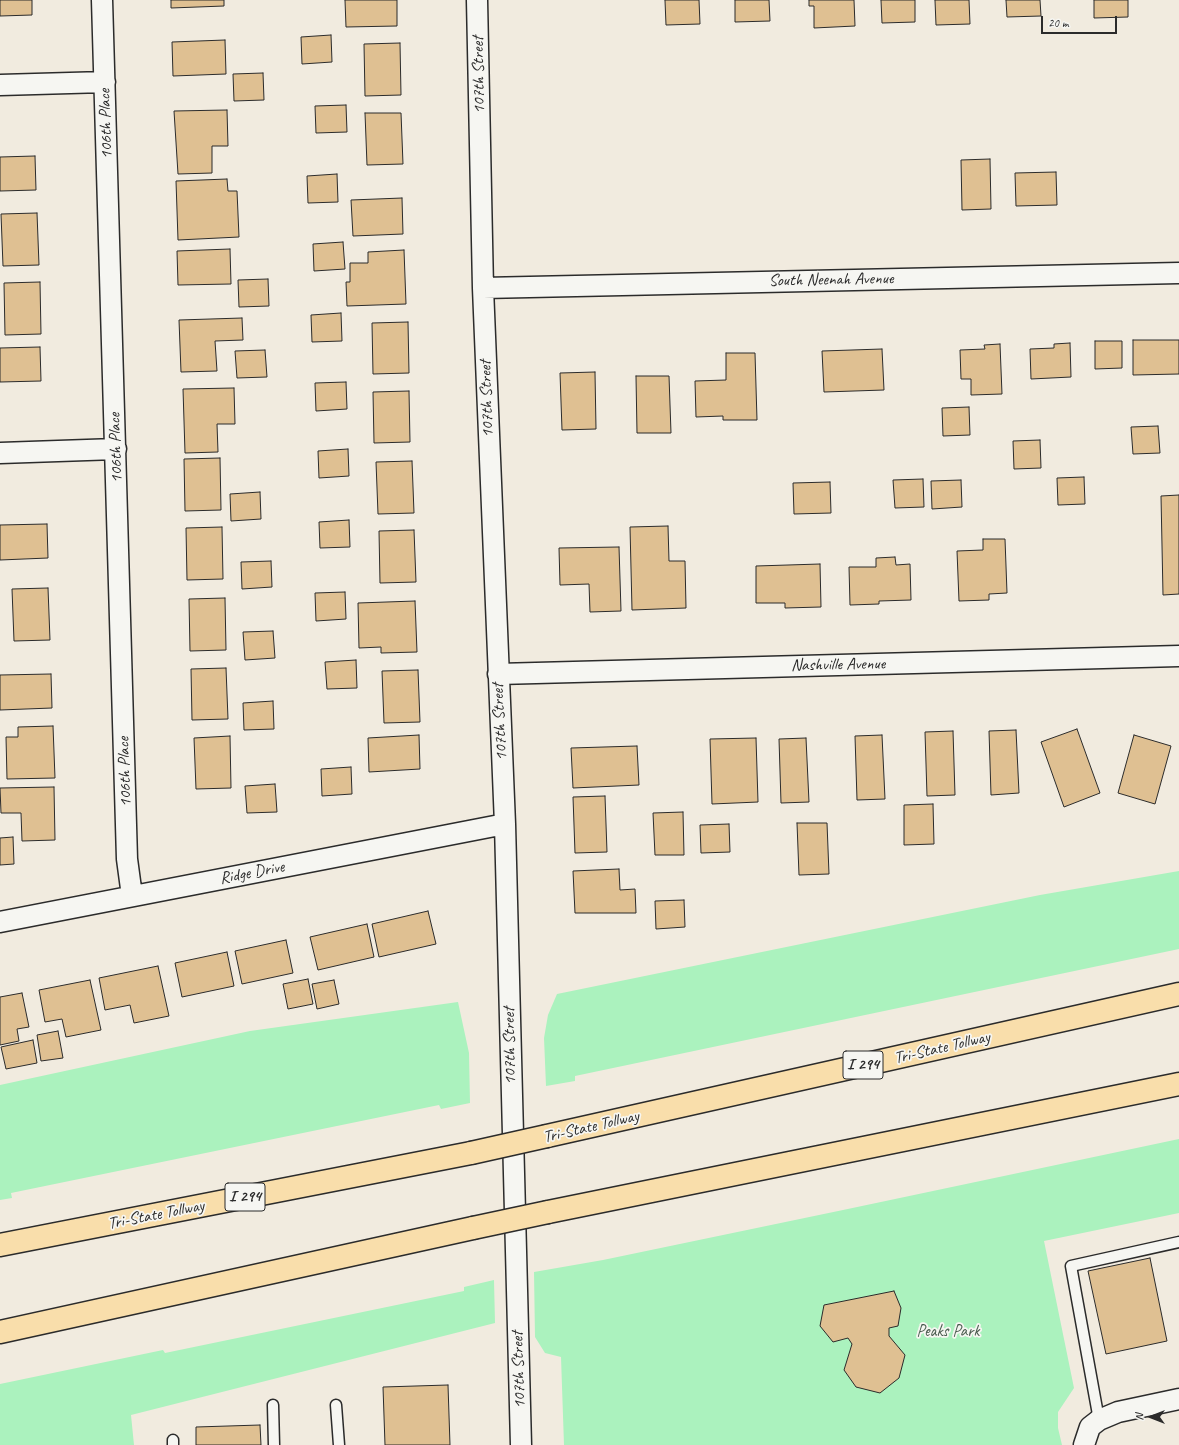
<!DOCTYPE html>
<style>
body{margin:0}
#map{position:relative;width:1179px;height:1445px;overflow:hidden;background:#f1ebdf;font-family:Caveat,sans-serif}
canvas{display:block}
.north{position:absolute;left:1131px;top:1397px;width:40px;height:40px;-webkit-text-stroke:3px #f6f6f2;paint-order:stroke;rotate:270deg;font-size:11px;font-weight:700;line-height:16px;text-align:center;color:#2b2b2b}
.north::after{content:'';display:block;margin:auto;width:14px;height:18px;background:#2b2b2b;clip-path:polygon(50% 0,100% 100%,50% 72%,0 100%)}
.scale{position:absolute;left:1041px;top:16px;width:76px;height:18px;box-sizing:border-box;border:2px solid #2b2b2b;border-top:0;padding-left:5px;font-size:12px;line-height:14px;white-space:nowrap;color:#2b2b2b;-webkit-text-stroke:3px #f6f6f2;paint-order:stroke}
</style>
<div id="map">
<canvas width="1179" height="1445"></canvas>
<div class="north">N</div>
<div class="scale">20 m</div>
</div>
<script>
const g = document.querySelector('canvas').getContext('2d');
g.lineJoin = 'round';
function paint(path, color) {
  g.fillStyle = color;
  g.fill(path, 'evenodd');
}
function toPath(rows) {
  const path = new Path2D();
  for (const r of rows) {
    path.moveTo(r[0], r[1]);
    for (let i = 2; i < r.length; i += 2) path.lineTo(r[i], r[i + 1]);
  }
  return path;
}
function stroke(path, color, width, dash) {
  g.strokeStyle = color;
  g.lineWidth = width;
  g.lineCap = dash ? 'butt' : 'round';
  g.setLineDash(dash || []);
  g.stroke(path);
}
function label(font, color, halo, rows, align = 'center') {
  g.font = font + ' Caveat,sans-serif';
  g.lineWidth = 3.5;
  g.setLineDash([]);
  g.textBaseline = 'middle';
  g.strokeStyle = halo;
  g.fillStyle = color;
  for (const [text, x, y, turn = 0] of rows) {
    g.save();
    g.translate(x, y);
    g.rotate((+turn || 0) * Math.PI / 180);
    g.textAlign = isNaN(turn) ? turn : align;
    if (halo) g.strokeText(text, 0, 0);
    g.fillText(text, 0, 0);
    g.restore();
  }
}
paint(toPath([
 [1179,871,1179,949,575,1076,575,1081,546,1086,544,1038,548,1015,557,994,1040,895],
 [458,1002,469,1053,470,1103,441,1109,439,1105,11,1193,12,1198,0,1200,0,1085,250,1031],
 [1179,1139,1179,1213,1044,1241,1074,1388,1058,1412,1058,1428,1062,1445,564,1445,561,1357,545,1353,535,1337,534,1272,603,1260,843,1210],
 [494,1280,495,1323,131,1415,134,1445,0,1445,0,1384,163,1350,165,1353,464,1291,464,1287]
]), '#abf2be');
const building = toPath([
 [0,0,32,0,32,15,0,16,0,0],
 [171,0,224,0,224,6,171,8,171,0],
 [345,0,397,0,397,26,346,27,345,0],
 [665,0,699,0,700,24,666,25,665,0],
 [735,0,769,0,770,21,735,22,735,0],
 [809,0,854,0,855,26,814,28,814,6,809,6,809,0],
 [881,0,915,0,915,22,882,23,881,0],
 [935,0,969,0,970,24,936,25,935,0],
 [1006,0,1040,0,1041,16,1007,17,1006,0],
 [1094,0,1128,0,1128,17,1094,18,1094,0],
 [331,35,332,62,302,64,301,37,331,35],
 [225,40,226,74,173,76,172,42,225,40],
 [400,43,401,95,365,96,364,44,400,43],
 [263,73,264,100,234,101,233,74,263,73],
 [346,105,347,132,316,133,315,106,346,105],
 [227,110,228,146,212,146,212,173,178,174,174,111,227,110],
 [365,113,401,113,403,164,367,165,365,113],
 [35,156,36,190,0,191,0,157,35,156],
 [990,159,991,209,962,210,961,160,990,159],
 [1056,172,1057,205,1016,206,1015,173,1056,172],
 [337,174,338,202,308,203,307,176,337,174],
 [227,179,228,191,237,191,239,237,178,240,176,181,227,179],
 [402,198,403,234,353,236,351,200,402,198],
 [37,213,39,265,3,266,1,214,37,213],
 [343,242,345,269,314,271,313,244,343,242],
 [230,249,231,284,178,285,177,251,230,249],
 [404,250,406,304,347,306,346,282,350,282,350,263,368,263,368,252,404,250],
 [268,279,269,306,239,307,238,280,268,279],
 [40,282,41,334,5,335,4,283,40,282],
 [341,313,342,341,312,342,311,315,341,313],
 [242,318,243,340,215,341,217,371,181,372,179,320,242,318],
 [408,322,409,373,373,374,372,323,408,322],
 [1133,340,1179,340,1179,374,1133,375,1133,340],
 [1095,341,1122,341,1122,368,1095,369,1095,341],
 [1070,343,1071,377,1031,379,1030,349,1054,348,1054,344,1070,343],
 [1000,344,1002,394,971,395,971,379,961,379,960,350,985,349,984,345,1000,344],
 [40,347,41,381,0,382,0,348,40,347],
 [882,349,884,390,824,392,822,351,882,349],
 [265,350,267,377,237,378,235,351,265,350],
 [726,353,755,353,757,420,723,420,723,416,696,417,695,381,726,380,726,353],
 [595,372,596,429,562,430,560,373,595,372],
 [636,376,669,376,671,433,637,433,636,376],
 [346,382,347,409,316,411,315,383,346,382],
 [234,388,235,424,217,424,218,452,185,453,183,389,234,388],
 [409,391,410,442,374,443,373,392,409,391],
 [969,407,970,435,943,436,942,408,969,407],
 [1158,426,1160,453,1133,454,1131,427,1158,426],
 [1040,440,1041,468,1014,469,1013,441,1040,440],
 [348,449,349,476,319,478,318,451,348,449],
 [220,458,221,510,185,511,184,459,220,458],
 [412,461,414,513,378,514,376,462,412,461],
 [1084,477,1085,504,1058,505,1057,478,1084,477],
 [923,479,924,507,895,508,893,480,923,479],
 [961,480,962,507,932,509,931,481,961,480],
 [830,482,831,513,794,514,793,483,830,482],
 [260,492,261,519,231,521,230,494,260,492],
 [1179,495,1179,594,1163,595,1161,496,1179,495],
 [349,520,350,547,320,548,319,522,349,520],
 [47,524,48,558,0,560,0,525,47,524],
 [668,526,669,561,685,561,686,608,632,610,630,527,668,526],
 [222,527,223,579,187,580,186,528,222,527],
 [414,530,416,582,380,583,379,531,414,530],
 [983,539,1005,539,1007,593,989,594,989,600,959,601,957,551,983,550,983,539],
 [619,547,621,611,590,612,589,584,560,585,559,548,619,547],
 [895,557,896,565,910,564,911,600,879,601,879,604,850,605,849,567,876,567,876,558,895,557],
 [271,561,272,587,242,589,241,562,271,561],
 [820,564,821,607,785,608,785,603,756,603,756,566,820,564],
 [48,588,50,640,14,641,12,589,48,588],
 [345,592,346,619,316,621,315,593,345,592],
 [225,598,226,650,190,651,189,599,225,598],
 [415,601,417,652,381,653,381,647,359,648,358,603,415,601],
 [273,631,275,658,245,660,243,632,273,631],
 [356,660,357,688,327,689,325,662,356,660],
 [226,668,228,719,192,720,191,669,226,668],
 [418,670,420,722,384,723,382,671,418,670],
 [51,674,52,708,0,710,0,675,51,674],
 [273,701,274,729,244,730,243,703,273,701],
 [53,726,55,778,7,779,6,737,18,737,18,727,53,726],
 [1077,729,1100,793,1064,807,1041,742,1077,729],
 [1016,730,1019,793,991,795,989,731,1016,730],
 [953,731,955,795,927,796,925,732,953,731],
 [419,735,420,769,369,772,368,738,419,735],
 [882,735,885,799,857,800,855,736,882,735],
 [1134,735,1171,746,1155,804,1118,793,1134,735],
 [230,736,231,788,196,789,194,738,230,736],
 [756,738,758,802,712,804,710,739,756,738],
 [806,738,809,802,781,803,779,739,806,738],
 [637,746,639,785,573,788,571,748,637,746],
 [351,767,352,794,322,796,321,769,351,767],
 [275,784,277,812,247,813,245,786,275,784],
 [54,787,55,840,22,841,21,813,1,813,0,788,54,787],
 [605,796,607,852,575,853,573,797,605,796],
 [933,804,934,844,904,845,904,805,933,804],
 [683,812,684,855,655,855,653,813,683,812],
 [797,823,827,823,829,874,799,875,797,823],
 [729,824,730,852,701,853,700,825,729,824],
 [13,837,14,864,0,865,0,838,13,837],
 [619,869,620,890,635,889,636,913,575,913,573,871,619,869],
 [684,900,685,927,656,929,655,901,684,900],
 [428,911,436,944,379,957,372,924,428,911],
 [367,924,374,957,318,970,310,937,367,924],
 [286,940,293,973,242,984,235,951,286,940],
 [227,952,234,986,182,997,175,963,227,952],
 [158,966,169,1016,134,1023,130,1005,105,1010,99,978,158,966],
 [308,979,313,1004,288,1009,283,984,308,979],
 [90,980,101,1030,66,1037,62,1019,45,1022,39,990,90,980],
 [334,980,339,1004,317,1009,312,984,334,980],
 [22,993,29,1027,17,1029,19,1041,0,1045,0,997,22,993],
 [58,1031,63,1058,41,1061,37,1035,58,1031],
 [33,1040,37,1063,6,1069,1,1047,33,1040],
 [1150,1258,1167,1341,1106,1354,1088,1271,1150,1258],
 [894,1291,901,1308,898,1326,889,1328,889,1336,905,1355,899,1378,880,1393,856,1387,844,1370,852,1344,848,1338,833,1342,820,1326,824,1305,894,1291],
 [448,1385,450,1445,385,1445,383,1387,448,1385],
 [260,1425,261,1445,196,1445,196,1427,260,1425]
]);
paint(building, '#dfc092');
stroke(building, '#2b2b2b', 1);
const lane = toPath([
 [273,1405,274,1445],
 [336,1405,339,1445],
 [1099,1420,1071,1266,1179,1242],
 [173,1440,173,1445]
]);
const street = toPath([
 [102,0,127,859,132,896],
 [477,0,483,288,505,824,521,1445],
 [0,85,105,82],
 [483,288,1179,273],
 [0,453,116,449],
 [498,674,1179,656],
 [0,922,505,824],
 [1084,1445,1090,1427,1099,1420,1118,1412,1179,1399]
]);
const highway = toPath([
 [547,1136,1179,994],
 [548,1212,1179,1084],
 [0,1245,471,1153],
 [0,1332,473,1228]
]);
stroke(lane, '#2b2b2b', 13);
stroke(street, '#2b2b2b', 23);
stroke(highway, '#2b2b2b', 25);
stroke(lane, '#f6f6f2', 10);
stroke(street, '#f6f6f2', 20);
stroke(highway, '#f9deab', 22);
const highwayBridge = toPath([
 [471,1153,547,1136],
 [473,1228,548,1212]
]);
stroke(highwayBridge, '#2b2b2b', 25, []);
stroke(highwayBridge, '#f9deab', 22);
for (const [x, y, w] of [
 [863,1065,40],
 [245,1197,40]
]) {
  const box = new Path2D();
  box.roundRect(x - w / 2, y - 14, w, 28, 3);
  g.fillStyle = '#f6f6f2';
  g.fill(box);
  stroke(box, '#2b2b2b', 1);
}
label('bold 16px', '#2b2b2b', null, [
 ["I 294",863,1065],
 ["I 294",245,1197]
]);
label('17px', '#2b2b2b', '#f6f6f2', [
 ["107th Street",479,75,-91],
 ["106th Place",106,124,-92],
 ["South Neenah Avenue",831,280,-1],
 ["107th Street",487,399,-92],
 ["106th Place",116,448,-92],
 ["Nashville Avenue",838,665,-1],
 ["107th Street",500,722,-93],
 ["106th Place",125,772,-92],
 ["Ridge Drive",252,873,-11],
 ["107th Street",510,1046,-91],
 ["Tri-State Tollway",942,1048,-13],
 ["Tri-State Tollway",591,1127,-13],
 ["Tri-State Tollway",156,1215,-11],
 ["107th Street",519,1370,-92]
]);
label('17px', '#4b5d50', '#f6f6f2', [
 ["Peaks Park",948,1332]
]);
</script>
